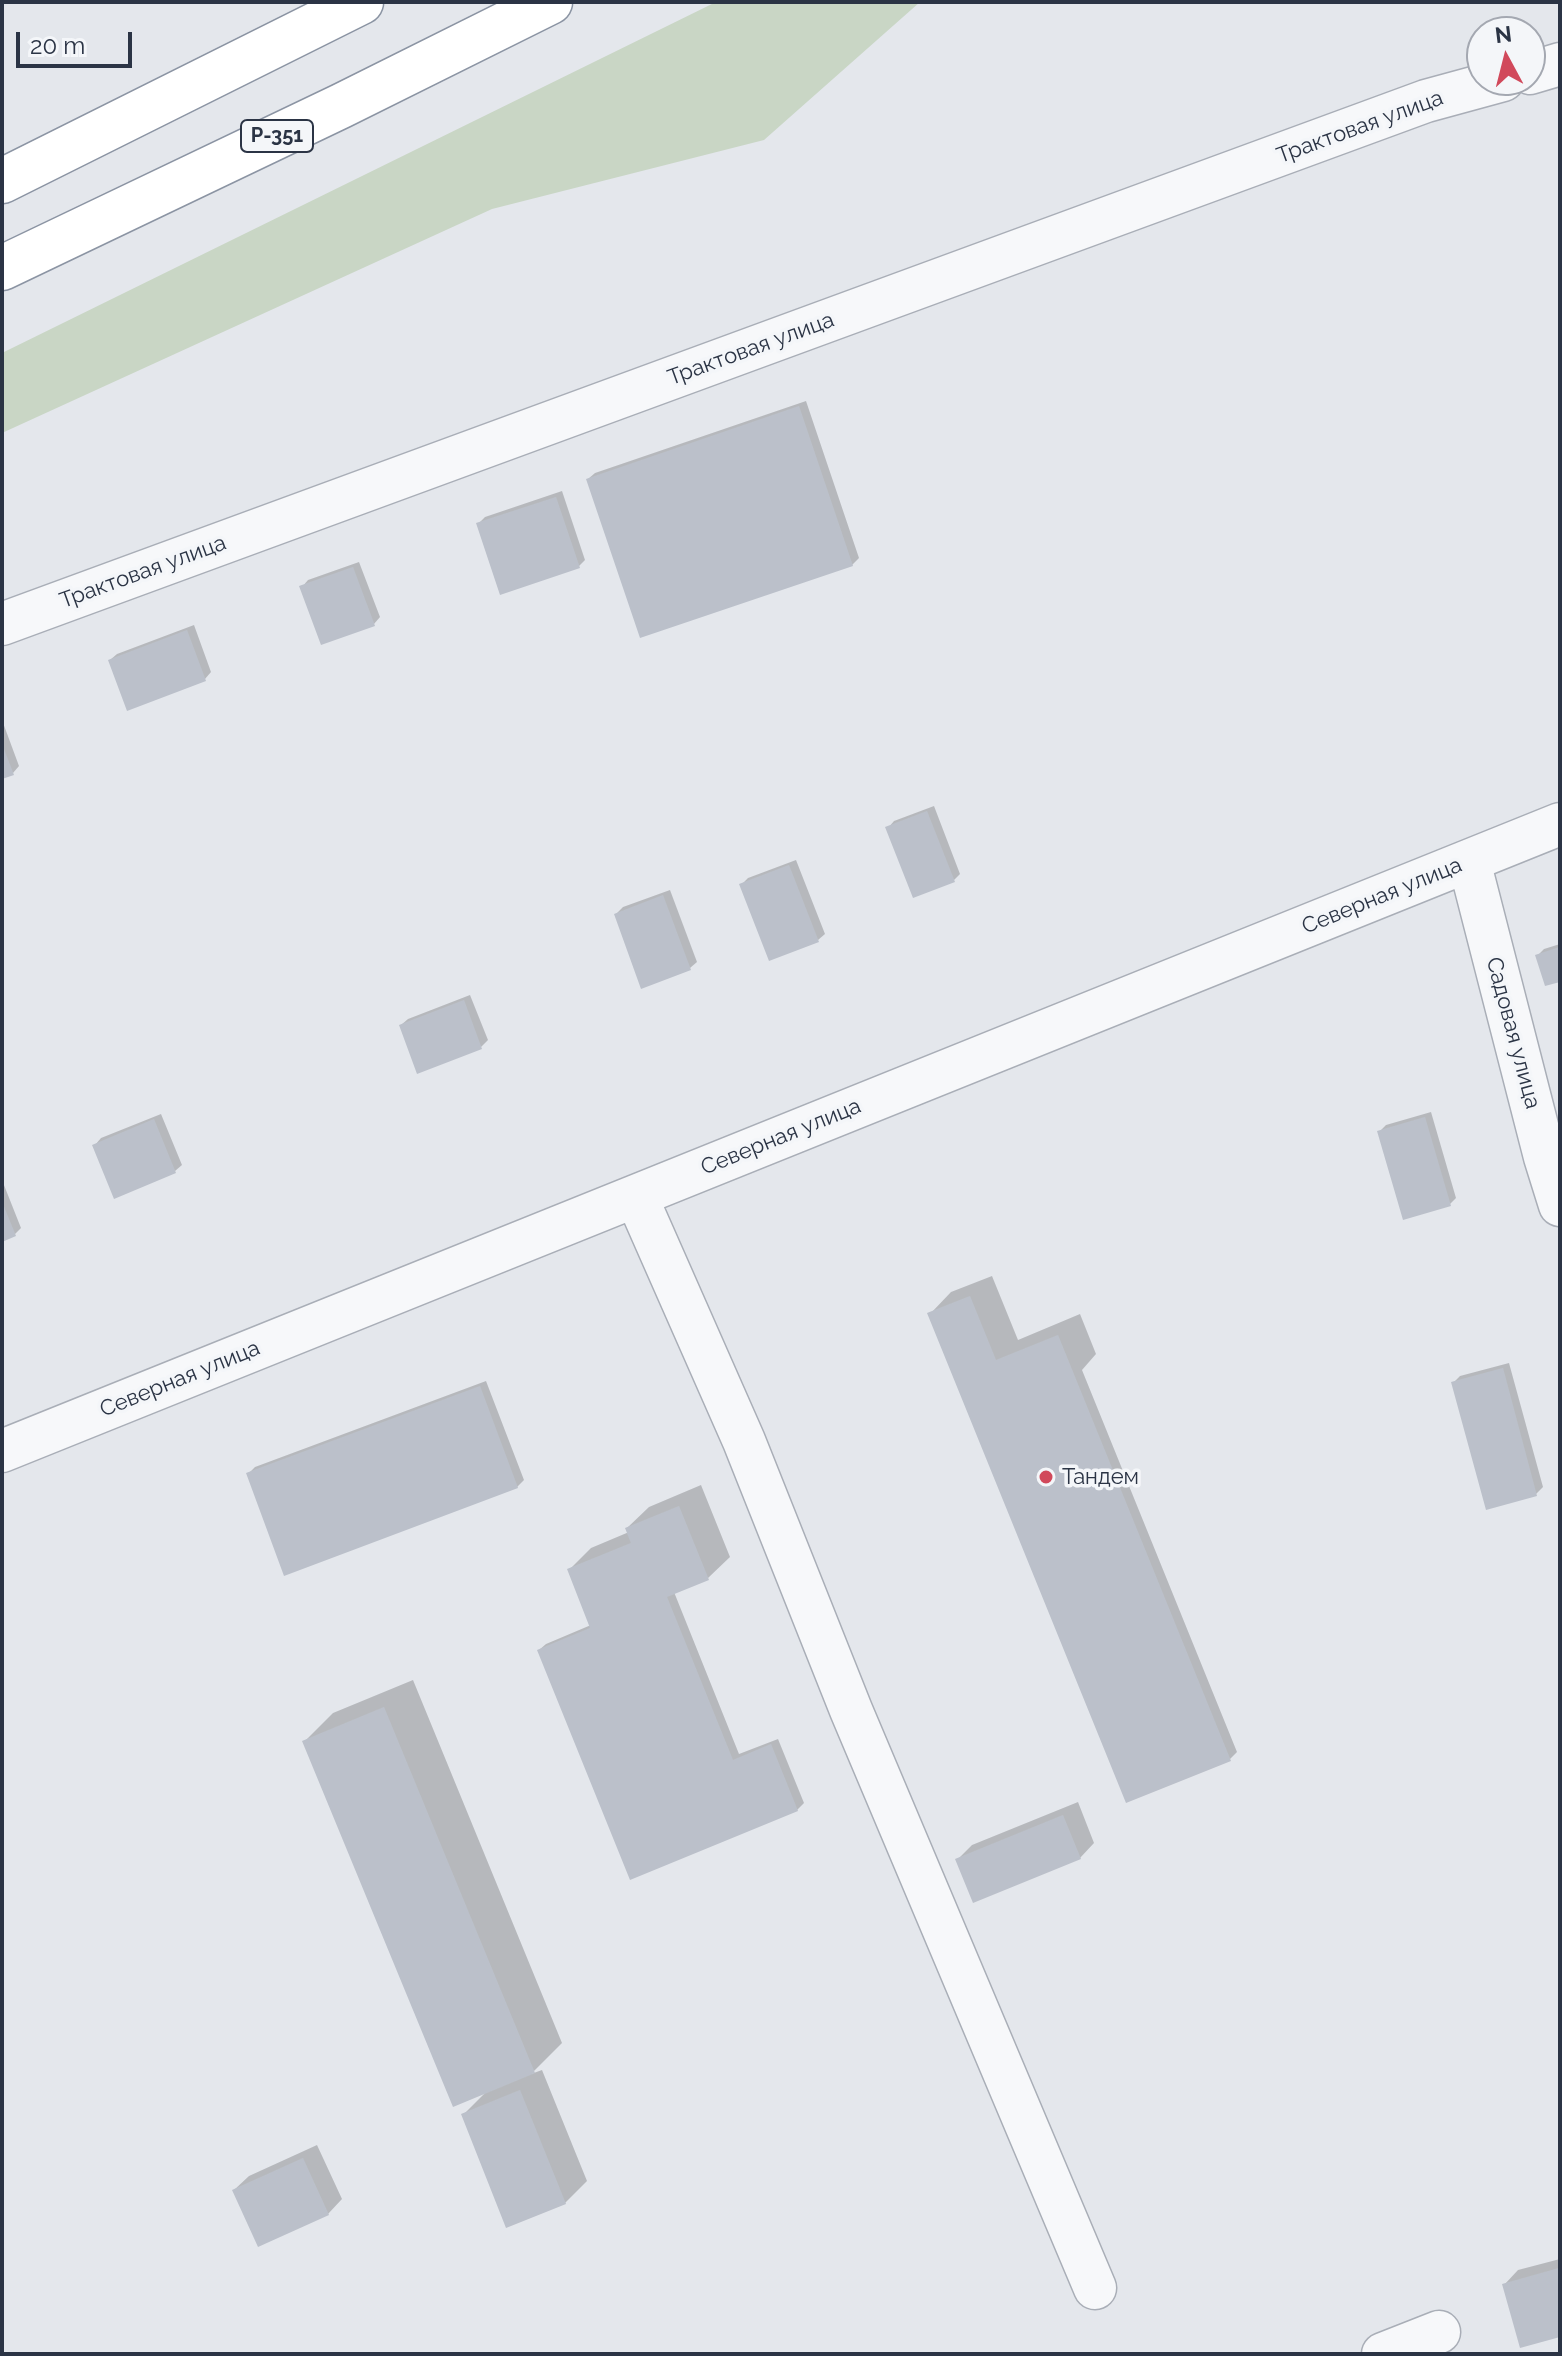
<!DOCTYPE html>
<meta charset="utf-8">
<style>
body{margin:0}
#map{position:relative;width:1562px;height:2356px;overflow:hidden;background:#e4e7ec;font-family:Raleway,sans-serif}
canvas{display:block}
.frame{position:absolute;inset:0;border:4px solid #2b3445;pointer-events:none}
.north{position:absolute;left:1466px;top:16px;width:80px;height:80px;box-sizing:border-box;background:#f4f6f9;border:2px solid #a4a8b1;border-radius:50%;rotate:353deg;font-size:22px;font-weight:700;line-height:32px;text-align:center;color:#2b3445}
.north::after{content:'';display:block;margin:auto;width:28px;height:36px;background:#d1495b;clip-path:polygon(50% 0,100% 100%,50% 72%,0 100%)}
.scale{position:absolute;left:16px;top:32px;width:116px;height:36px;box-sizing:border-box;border:4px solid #2b3445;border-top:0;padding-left:10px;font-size:24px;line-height:28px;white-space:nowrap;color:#2b3445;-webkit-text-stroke:6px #f4f6f9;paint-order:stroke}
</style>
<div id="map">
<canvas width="1562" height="2356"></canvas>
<div class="frame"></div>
<div class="north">N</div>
<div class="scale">20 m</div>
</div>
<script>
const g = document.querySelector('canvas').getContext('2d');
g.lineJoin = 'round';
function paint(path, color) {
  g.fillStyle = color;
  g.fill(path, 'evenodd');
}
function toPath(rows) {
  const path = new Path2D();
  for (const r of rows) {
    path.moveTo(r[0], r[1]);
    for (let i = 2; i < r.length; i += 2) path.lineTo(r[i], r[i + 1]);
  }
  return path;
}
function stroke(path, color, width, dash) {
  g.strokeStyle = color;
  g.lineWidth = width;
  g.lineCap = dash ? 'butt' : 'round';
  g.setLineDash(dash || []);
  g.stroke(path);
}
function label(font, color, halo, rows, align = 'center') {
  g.font = font + ' Raleway,sans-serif';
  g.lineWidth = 7;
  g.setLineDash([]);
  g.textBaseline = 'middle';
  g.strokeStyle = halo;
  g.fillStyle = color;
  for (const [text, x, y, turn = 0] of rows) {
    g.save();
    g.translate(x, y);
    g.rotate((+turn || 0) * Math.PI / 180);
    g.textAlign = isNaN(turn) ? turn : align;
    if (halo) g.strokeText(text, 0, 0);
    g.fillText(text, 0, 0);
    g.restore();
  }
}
paint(toPath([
 [716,2,920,2,764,140,492,209,2,433,2,353]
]), '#c9d6c5');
paint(toPath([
 [806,401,859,558,852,565,588,479,595,473],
 [562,491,585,560,579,566,478,524,485,517],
 [359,562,380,617,374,624,302,587,308,580],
 [194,625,211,672,205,679,110,660,117,654],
 [2,720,19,766,13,773,2,777],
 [934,806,960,874,954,880,888,828,894,821],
 [796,860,825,934,818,940,742,884,748,878],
 [670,890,697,962,690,968,616,914,623,907],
 [1560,944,1560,980,1537,956,1544,949],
 [470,995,488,1040,481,1047,401,1025,408,1019],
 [1431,1112,1456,1198,1450,1204,1379,1132,1386,1125],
 [161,1114,182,1165,175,1171,95,1145,101,1138],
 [2,1180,21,1228,15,1234,2,1239],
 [992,1276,1018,1340,1080,1314,1096,1354,1082,1370,1237,1752,1230,1759,1127,1801,930,1314,951,1292],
 [1509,1363,1543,1487,1536,1494,1453,1383,1460,1376],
 [486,1381,524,1480,517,1487,248,1474,255,1467],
 [701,1485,730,1557,708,1578,674,1592,739,1754,778,1739,804,1803,797,1810,539,1650,546,1644,591,1625,569,1570,591,1548,629,1532,627,1528,649,1507],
 [413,1680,562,2043,531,2074,542,2070,587,2181,565,2203,463,2115,487,2091,305,1741,333,1713],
 [1078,1802,1094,1843,1080,1858,958,1859,972,1845],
 [317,2145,342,2199,328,2214,234,2190,249,2176],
 [1560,2259,1560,2335,1521,2346,1504,2285,1518,2270]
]), '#0003');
paint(toPath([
 [799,406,853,566,640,638,586,479],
 [556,497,580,568,500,595,476,523],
 [353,567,375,626,321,645,299,586],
 [187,630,206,681,127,711,108,660],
 [2,744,14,775,2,779],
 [927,811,955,882,913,898,885,827],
 [789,865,819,942,769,961,739,884],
 [663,895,691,970,641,989,614,914],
 [1560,947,1560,982,1545,986,1535,955],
 [464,1000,482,1049,417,1074,399,1025],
 [1425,1117,1451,1206,1403,1220,1377,1131],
 [154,1119,176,1173,114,1199,92,1145],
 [2,1202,16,1236,2,1242],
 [970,1296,996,1360,1058,1335,1231,1761,1126,1803,927,1313],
 [1503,1368,1537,1496,1486,1510,1451,1382],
 [480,1386,518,1488,284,1576,246,1473],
 [679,1506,709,1580,667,1597,733,1760,771,1744,798,1811,630,1880,537,1650,590,1628,567,1569,631,1543,625,1528],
 [384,1707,535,2073,453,2107,302,1741],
 [1063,1815,1081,1859,973,1903,955,1859],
 [520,2090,566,2204,506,2228,461,2114],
 [303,2158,329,2215,258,2247,232,2190],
 [1559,2268,1560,2337,1520,2348,1502,2284]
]), '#bbc0ca');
const minor = toPath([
 [1530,73,1560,64],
 [2,624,1426,101,1503,80],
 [1469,861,1545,1157,1560,1205],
 [636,1196,744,1441,851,1710,1095,2288],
 [2,1451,1560,824],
 [1383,2354,1439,2332]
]);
const highway = toPath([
 [2,181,361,2],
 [2,268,341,106,550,2]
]);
stroke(minor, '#a9aeb7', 45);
stroke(highway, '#8b94a3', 47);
stroke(minor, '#f7f8fa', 42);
stroke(highway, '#fff', 44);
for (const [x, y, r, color] of [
 [1046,1477,8,"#d1495b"]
]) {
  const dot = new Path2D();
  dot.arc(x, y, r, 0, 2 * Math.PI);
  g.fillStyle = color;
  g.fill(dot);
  stroke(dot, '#f4f6f9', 3);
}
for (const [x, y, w] of [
 [277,136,72]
]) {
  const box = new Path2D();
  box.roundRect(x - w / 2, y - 16, w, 32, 6);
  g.fillStyle = '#f4f6f9';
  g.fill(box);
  stroke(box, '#2b3445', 2);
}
label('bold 20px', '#2b3445', null, [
 ["Р-351",277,136]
]);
label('22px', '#2b3445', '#f4f6f9', [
 ["Трактовая улица",1360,127,-20],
 ["Трактовая улица",751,349,-20],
 ["Трактовая улица",143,572,-20],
 ["Северная улица",1382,896,-22],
 ["Садовая улица",1513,1033,75],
 ["Северная улица",781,1137,-22],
 ["Северная улица",180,1379,-22]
]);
label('22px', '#2b3445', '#f4f6f9', [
 ["Тандем",1062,1477]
], 'left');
</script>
